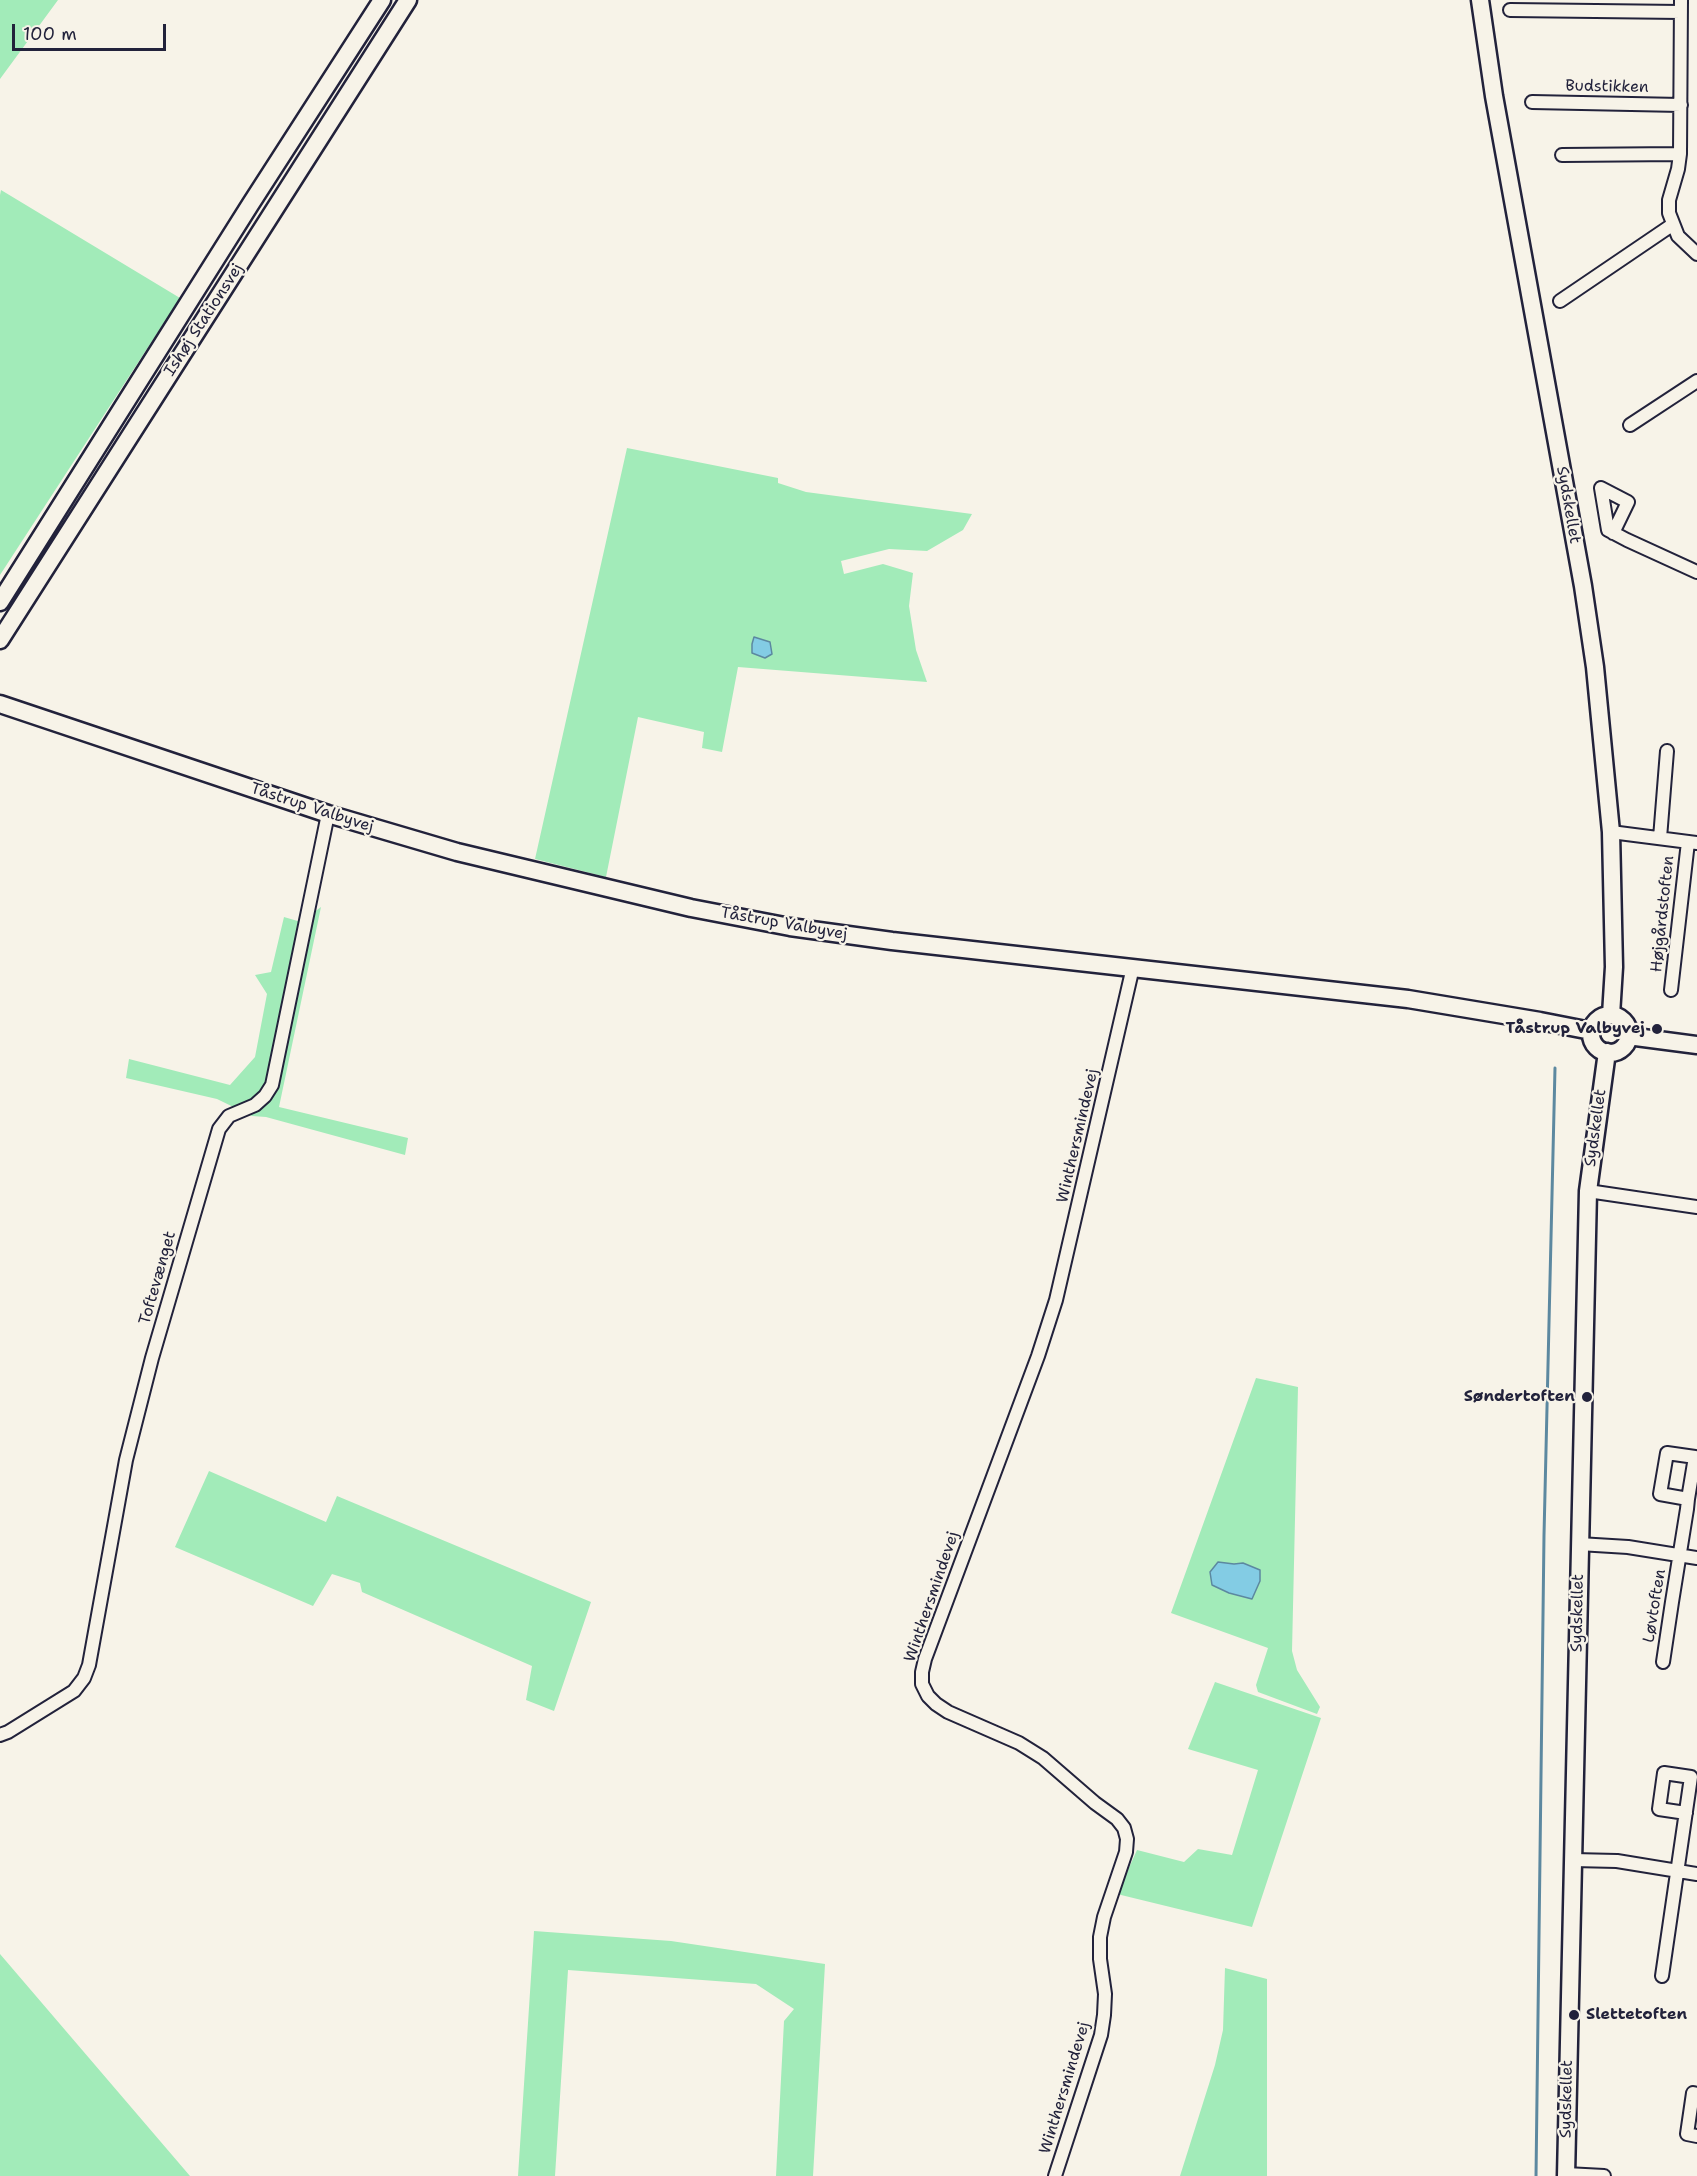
<!DOCTYPE html>
<meta charset="utf-8">
<style>
body{margin:0}
#map{position:relative;width:1697px;height:2176px;overflow:hidden;background:#f7f3e8;font-family:"Shantell Sans",sans-serif}
canvas{display:block}
.scale{position:absolute;left:12px;top:24px;width:154px;height:27px;box-sizing:border-box;border:3px solid #22223b;border-top:0;padding-left:8px;font-size:18px;line-height:21px;white-space:nowrap;color:#22223b;-webkit-text-stroke:4px #f7f3e8;paint-order:stroke}
</style>
<div id="map">
<canvas width="1697" height="2176"></canvas>
<div class="scale">100 m</div>
</div>
<script>
const g = document.querySelector('canvas').getContext('2d');
g.lineJoin = 'round';
function paint(path, color) {
  g.fillStyle = color;
  g.fill(path, 'evenodd');
}
function toPath(rows) {
  const path = new Path2D();
  for (const r of rows) {
    if (r.length === 3) {
      path.moveTo(r[0] + r[2], r[1]);
      path.arc(r[0], r[1], r[2], 0, 2 * Math.PI);
      continue;
    }
    path.moveTo(r[0], r[1]);
    for (let i = 2; i < r.length; i += 2) path.lineTo(r[i], r[i + 1]);
  }
  return path;
}
function stroke(path, color, width, dash) {
  g.strokeStyle = color;
  g.lineWidth = width;
  g.lineCap = dash ? 'butt' : 'round';
  g.setLineDash(dash || []);
  g.stroke(path);
}
function label(font, color, halo, rows, align = 'center') {
  g.font = font + ' "Shantell Sans",sans-serif';
  g.lineWidth = 4.5;
  g.setLineDash([]);
  g.textBaseline = 'middle';
  g.strokeStyle = halo;
  g.fillStyle = color;
  for (const [text, x, y, turn = 0] of rows) {
    g.save();
    g.translate(x, y);
    g.rotate((+turn || 0) * Math.PI / 180);
    g.textAlign = isNaN(turn) ? turn : align;
    if (halo) g.strokeText(text, 0, 0);
    g.fillText(text, 0, 0);
    g.restore();
  }
}
paint(toPath([
 [0,0,58,0,0,79],
 [1,190,180,298,0,575,0,195],
 [627,448,778,478,778,483,806,492,972,514,963,530,927,551,889,549,841,561,844,574,883,564,913,573,909,606,916,650,927,682,738,667,722,752,702,748,704,732,638,717,606,877,535,859],
 [321,907,279,1107,408,1138,405,1155,266,1117,252,1116,217,1099,126,1078,129,1059,230,1085,255,1057,267,994,255,975,271,972,284,917,301,922],
 [1256,1378,1298,1387,1292,1651,1297,1670,1320,1707,1317,1714,1258,1692,1256,1685,1268,1648,1171,1613],
 [209,1471,326,1522,337,1496,591,1602,554,1711,526,1700,532,1666,362,1592,360,1583,332,1574,313,1606,175,1547],
 [1215,1682,1321,1718,1252,1927,1117,1894,1137,1850,1184,1862,1198,1849,1232,1855,1258,1770,1188,1749],
 [534,1931,671,1941,825,1964,813,2176,776,2176,784,2021,794,2009,756,1984,568,1970,555,2176,518,2176],
 [0,1954,190,2176,0,2176],
 [1225,1968,1267,1979,1267,2176,1180,2176,1215,2065,1223,2030]
]), '#a2ebb9');
const water = toPath([
 [754,637,770,642,772,654,765,658,752,653,752,644,754,637],
 [1218,1562,1234,1564,1243,1563,1260,1570,1260,1581,1252,1599,1229,1593,1212,1585,1210,1572,1218,1562]
]);
paint(water, '#83cce4');
stroke(water, '#5c88a0', 1.5);
stroke(toPath([
 [1536,2176,1544,1535,1555,1068]
]), '#5c88a0', 3);
const street = toPath([
 [1681,0,1680,154,1678,169,1669,200,1669,213,1678,236,1697,254],
 [1510,10,1681,12],
 [1532,102,1681,105],
 [1562,155,1680,154],
 [1560,301,1672,225],
 [1630,425,1697,381],
 [1613,533,1628,502,1601,488,1608,530,1627,540,1697,572],
 [1611,832,1697,843],
 [1660,838,1667,751],
 [1671,990,1688,842],
 [1588,1191,1697,1207],
 [1579,1544,1628,1547,1697,1558],
 [1663,1662,1672,1602,1687,1509,1688,1499,1695,1457,1667,1453,1660,1494,1688,1499],
 [0,1735,8,1732,74,1691,84,1678,89,1665,126,1460,152,1358,219,1129,229,1116,255,1105,265,1096,272,1085,328,814],
 [1573,1860,1617,1861,1697,1874],
 [1662,1976,1691,1777,1664,1773,1659,1809,1686,1813],
 [1697,2094,1693,2093,1687,2134,1697,2136],
 [1566,2174,1604,2176],
 [1055,2176,1101,2035,1104,2015,1105,1994,1100,1959,1100,1937,1104,1917,1126,1852,1127,1839,1124,1828,1117,1819,1095,1803,1043,1758,1019,1743,948,1712,936,1704,928,1696,922,1684,922,1672,925,1659,1038,1356,1056,1300,1133,967]
]);
const secondary = toPath([
 [1480,0,1494,96,1583,586,1595,667,1611,832,1614,967,1611,1015],
 [0,602,250,205,382,0],
 [0,640,408,0],
 [0,704,328,814,457,852,691,908,790,927,892,941,1408,999,1540,1021,1591,1031],
 [1610,1034,19],
 [1628,1036,1697,1045],
 [1566,2176,1588,1191,1607,1052]
]);
stroke(street, '#22223b', 16);
stroke(secondary, '#22223b', 21);
stroke(street, '#f7f3e8', 12);
stroke(secondary, '#f7f3e8', 16);
for (const [x, y, r, color] of [
 [1657,1029,6,"#22223b"],
 [1587,1397,6,"#22223b"],
 [1574,2015,6,"#22223b"]
]) {
  const dot = new Path2D();
  dot.arc(x, y, r, 0, 2 * Math.PI);
  g.fillStyle = color;
  g.fill(dot);
  stroke(dot, '#f7f3e8', 2);
}
label('16px', '#22223b', '#f7f3e8', [
 ["Budstikken",1607,87,1],
 ["Ishøj Stationsvej",204,320,-57],
 ["Sydskellet",1568,505,80],
 ["Tåstrup Valbyvej",312,808,18],
 ["Højgårdstoften",1663,914,-84],
 ["Tåstrup Valbyvej",784,924,10],
 ["Sydskellet",1596,1128,-82],
 ["Winthersmindevej",1078,1136,-77],
 ["Toftevænget",158,1278,-74],
 ["Winthersmindevej",932,1597,-71],
 ["Løvtoften",1655,1606,-81],
 ["Sydskellet",1578,1613,-89],
 ["Winthersmindevej",1065,2088,-73],
 ["Sydskellet",1567,2099,-89]
]);
label('bold 16px', '#22223b', '#f7f3e8', [
 ["Tåstrup Valbyvej",1645,1029],
 ["Søndertoften",1575,1397],
 ["Slettetoften",1586,2015,"left"]
], 'right');
</script>
